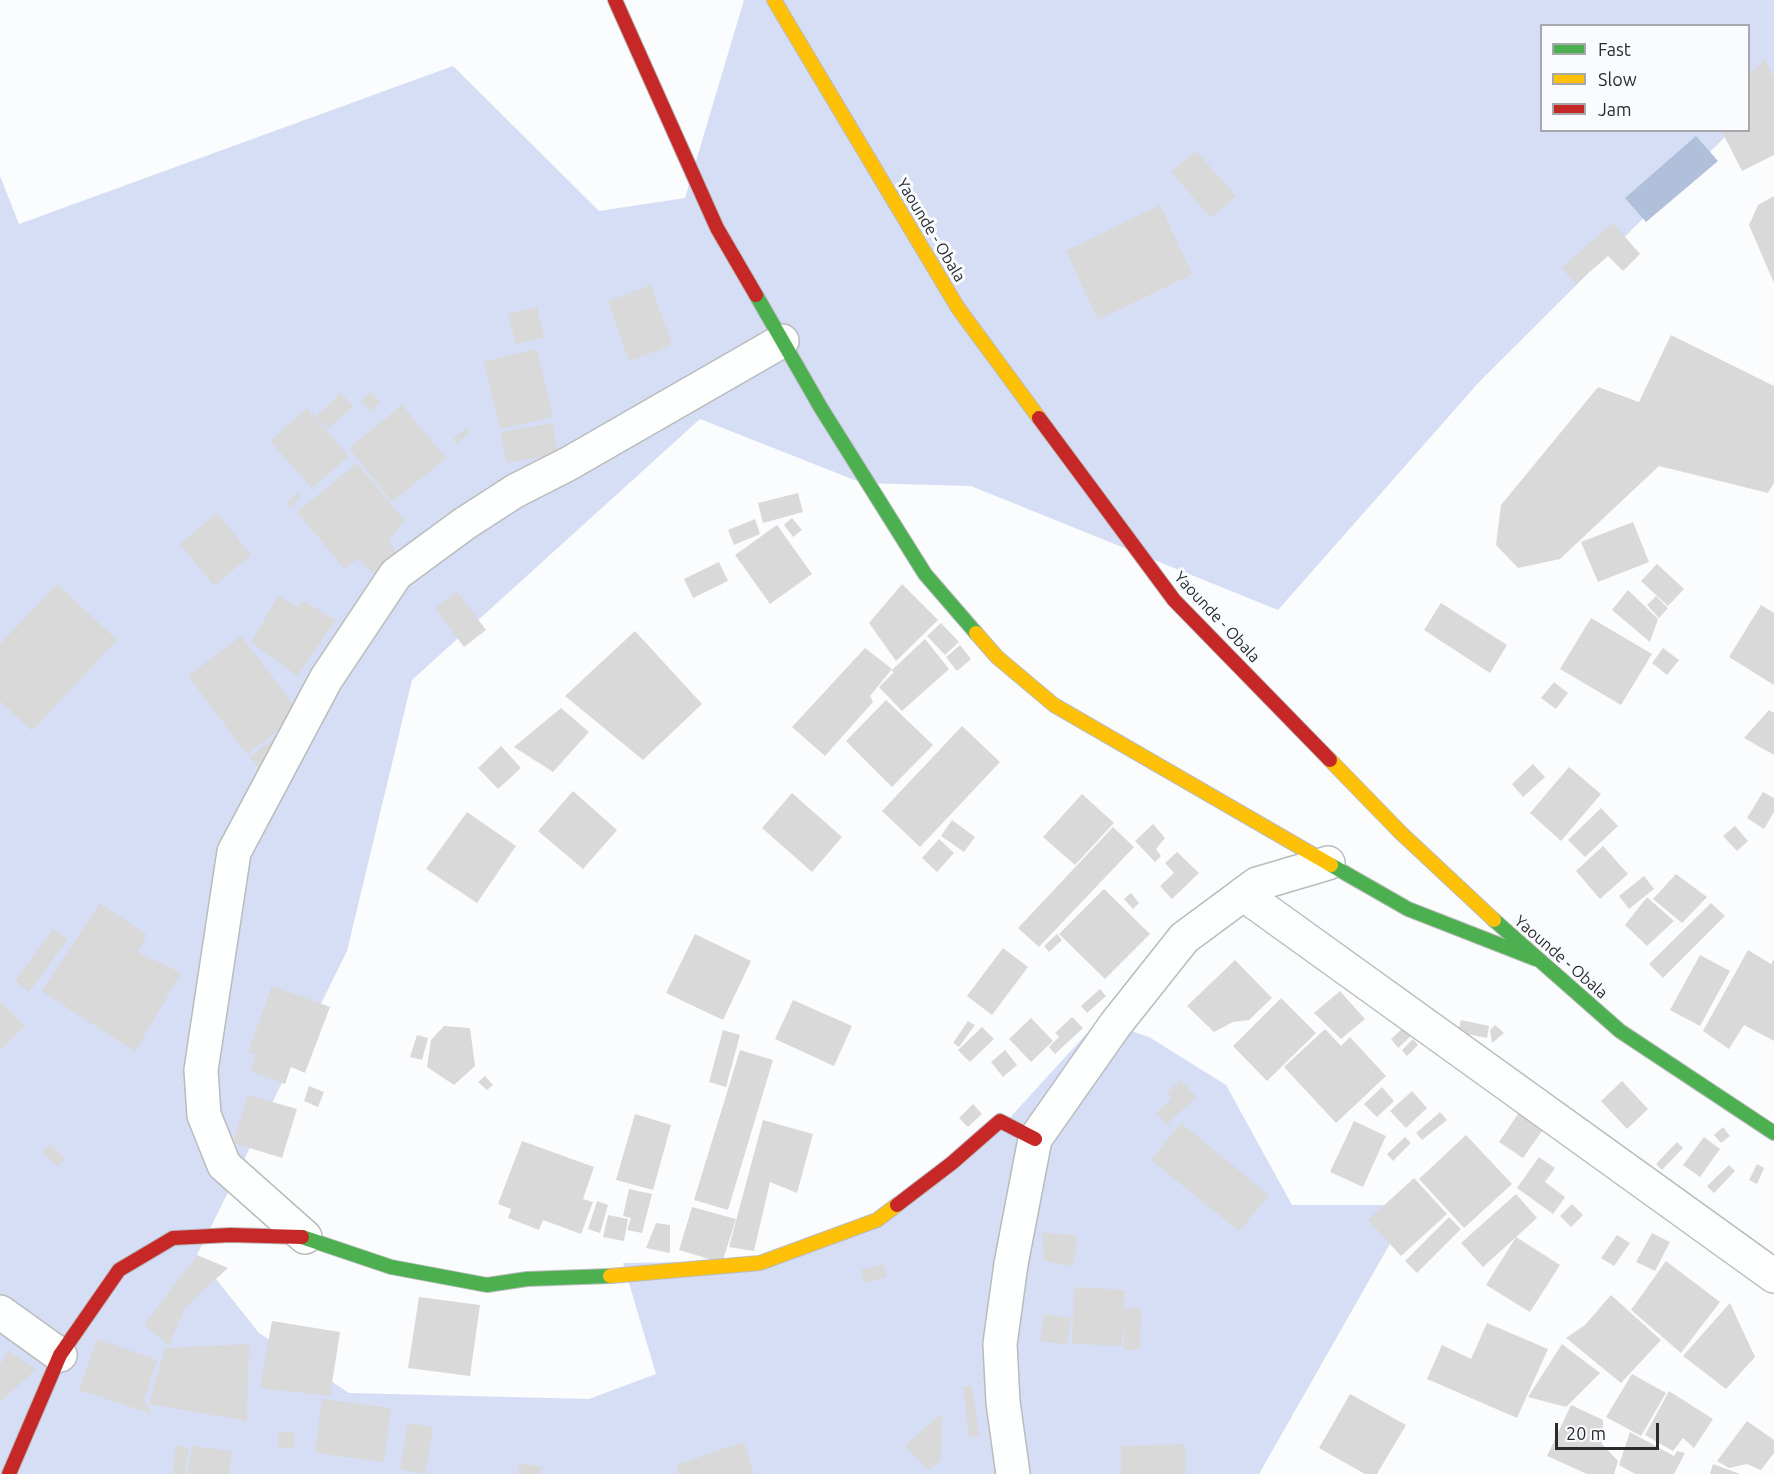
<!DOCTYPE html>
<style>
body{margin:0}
#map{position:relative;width:1774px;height:1474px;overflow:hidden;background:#fafcfe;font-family:Ubuntu,sans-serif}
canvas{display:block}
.legend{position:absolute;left:1540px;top:24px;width:210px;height:108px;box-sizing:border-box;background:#f9fbff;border:2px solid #a6a8ab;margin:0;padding:8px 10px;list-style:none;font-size:18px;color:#2a2b2d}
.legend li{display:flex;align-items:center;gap:12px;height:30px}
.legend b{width:30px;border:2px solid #a6a8ab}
.scale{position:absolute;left:1555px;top:1423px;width:104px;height:27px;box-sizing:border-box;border:3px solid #2a2b2d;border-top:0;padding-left:8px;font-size:18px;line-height:21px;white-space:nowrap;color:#2a2b2d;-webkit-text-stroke:4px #f9fbff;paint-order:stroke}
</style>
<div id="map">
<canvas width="1774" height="1474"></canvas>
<ul class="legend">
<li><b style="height:8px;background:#4caf50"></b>Fast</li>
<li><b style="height:8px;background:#ffc107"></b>Slow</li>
<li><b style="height:8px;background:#c62828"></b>Jam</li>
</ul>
<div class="scale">20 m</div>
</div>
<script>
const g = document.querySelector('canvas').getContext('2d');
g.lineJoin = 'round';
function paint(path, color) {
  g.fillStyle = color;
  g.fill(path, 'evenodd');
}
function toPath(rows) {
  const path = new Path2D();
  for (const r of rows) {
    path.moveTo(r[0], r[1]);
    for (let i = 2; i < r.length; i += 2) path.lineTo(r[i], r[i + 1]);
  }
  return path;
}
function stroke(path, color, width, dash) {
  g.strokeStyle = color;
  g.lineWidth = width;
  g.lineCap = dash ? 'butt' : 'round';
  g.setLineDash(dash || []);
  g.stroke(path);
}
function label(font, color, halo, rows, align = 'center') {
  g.font = font + ' Ubuntu,sans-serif';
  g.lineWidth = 6;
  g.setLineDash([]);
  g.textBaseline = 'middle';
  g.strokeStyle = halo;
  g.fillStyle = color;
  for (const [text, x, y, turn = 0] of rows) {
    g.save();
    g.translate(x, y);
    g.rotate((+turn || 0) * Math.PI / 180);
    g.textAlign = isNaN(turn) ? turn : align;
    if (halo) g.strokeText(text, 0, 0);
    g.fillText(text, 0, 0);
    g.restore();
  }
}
paint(toPath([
 [744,0,1774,0,1774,88,1749,113,1748,26,1542,26,1542,130,1731,131,1480,381,1278,610,971,486,862,483,700,419,412,680,347,951,197,1255,259,1333,349,1393,589,1399,656,1374,623,1263,750,1261,875,1219,1005,1123,1099,1020,1149,1037,1226,1085,1292,1205,1412,1205,1259,1474,0,1474,0,176,19,224,453,66,599,211,685,198]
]), '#d5def4');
paint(toPath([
 [1696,136,1718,161,1646,222,1625,198]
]), '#b0bfda');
paint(toPath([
 [1765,59,1774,78,1774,155,1742,171,1721,130,1748,130,1748,76],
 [1196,151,1236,196,1211,218,1171,172],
 [1774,196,1774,283,1749,225,1758,205],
 [1160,205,1192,274,1098,320,1066,251],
 [1613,223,1640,254,1623,271,1608,256,1576,284,1561,268],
 [651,285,672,345,629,361,608,301],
 [537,307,544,337,516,344,508,314],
 [1671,335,1774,386,1774,483,1768,493,1659,466,1560,559,1518,568,1496,545,1501,505,1598,387,1639,402],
 [537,349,553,417,500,429,484,361],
 [371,392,380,402,371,411,361,400],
 [341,393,353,406,328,429,316,416],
 [402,405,446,458,392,502,349,448],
 [307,408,349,456,312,488,270,441],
 [553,423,558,454,506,463,501,432],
 [466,428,470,432,457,444,453,439],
 [357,463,404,520,389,541,400,559,379,579,358,559,344,568,297,512],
 [297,493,301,497,290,507,286,503],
 [798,493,803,512,763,523,758,503],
 [217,513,251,555,214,586,180,544],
 [792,518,802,530,793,537,784,525],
 [755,519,760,534,734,545,728,530],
 [1633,522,1649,562,1598,582,1581,542],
 [777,525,812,574,770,604,735,555],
 [719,562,728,581,693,598,684,579],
 [1657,564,1684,589,1668,606,1641,581],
 [57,584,117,640,32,731,0,701,0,644],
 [902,584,938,620,896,661,869,623],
 [1628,590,1658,619,1650,642,1612,610],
 [457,591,486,630,464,647,435,608],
 [278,596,298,607,303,601,336,620,297,676,251,642],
 [1656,596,1668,608,1659,618,1647,605],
 [1441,603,1507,645,1490,673,1424,630],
 [1761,605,1774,613,1774,685,1729,657],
 [1591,618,1652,654,1621,705,1560,669],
 [941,623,959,642,945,655,927,636],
 [635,631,702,704,643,760,565,696],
 [241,636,301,714,247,754,188,676],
 [925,639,949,669,902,711,879,687,894,672,891,671],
 [960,645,971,659,957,671,946,657],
 [865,648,892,669,870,696,873,702,825,756,792,727],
 [1663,648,1679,660,1667,675,1652,663],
 [1554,682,1568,693,1556,709,1541,698],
 [886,700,933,745,892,787,846,741],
 [561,708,589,732,553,772,514,747],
 [1769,710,1774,713,1774,755,1744,738],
 [289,726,276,752,259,768,250,757],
 [962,726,1000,762,920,847,882,811],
 [501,746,521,768,498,789,478,768],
 [1533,764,1545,777,1523,797,1512,784],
 [1569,767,1601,794,1561,841,1530,813],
 [573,791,617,830,583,869,538,831],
 [1763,792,1774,798,1774,812,1764,829,1747,818],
 [792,793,842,837,812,872,762,828],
 [1082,794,1114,823,1075,865,1043,837],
 [1601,808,1618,826,1585,857,1568,840],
 [467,812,516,846,477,903,426,869],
 [952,820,975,837,964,852,941,836],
 [1153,824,1165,838,1156,849,1161,856,1155,862,1135,841],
 [1735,826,1748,841,1737,851,1723,836],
 [1113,827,1134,847,1039,947,1018,928],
 [939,839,954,853,937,872,922,858],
 [1603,846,1628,874,1600,899,1576,871],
 [1177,852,1199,873,1172,899,1160,886,1174,873,1165,863],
 [1676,874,1707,897,1682,923,1653,899],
 [1644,876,1654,889,1629,909,1619,896],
 [1104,889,1150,934,1105,979,1059,934],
 [1131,893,1139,903,1133,909,1124,899],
 [1647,897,1674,921,1647,946,1625,925],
 [100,903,147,935,138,952,181,973,135,1052,42,991],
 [1711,903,1725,916,1663,978,1649,964],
 [53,929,68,939,29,992,15,981],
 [695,934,751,961,723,1020,666,993],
 [1057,934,1062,940,1049,952,1044,946],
 [1003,948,1028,967,992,1015,967,996],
 [1748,950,1771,964,1774,959,1774,1041,1744,1025,1729,1049,1703,1031],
 [1700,955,1730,971,1700,1026,1670,1010],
 [1235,960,1272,998,1249,1020,1233,1022,1214,1032,1187,1006],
 [272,986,330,1007,305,1073,291,1067,285,1084,250,1071,256,1055,248,1052],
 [1100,989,1106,996,1087,1013,1081,1006],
 [1340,991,1365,1019,1341,1039,1314,1013],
 [1281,998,1316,1033,1267,1081,1233,1046],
 [793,1000,852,1026,834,1066,775,1039],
 [0,1001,25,1026,2,1049,0,1047],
 [1072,1017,1083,1028,1055,1054,1049,1047,1059,1037,1055,1033],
 [1031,1018,1053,1041,1031,1062,1009,1039],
 [1461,1020,1489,1026,1487,1038,1458,1032],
 [968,1021,975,1025,959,1047,953,1043],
 [1495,1025,1504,1033,1492,1043,1490,1030],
 [444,1026,470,1028,475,1066,454,1085,427,1067,431,1040],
 [982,1027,994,1039,970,1062,958,1050],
 [1404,1027,1411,1036,1398,1048,1391,1039],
 [1325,1029,1341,1046,1350,1037,1386,1076,1336,1123,1284,1067],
 [723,1030,740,1035,726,1087,709,1082],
 [417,1035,428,1038,422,1060,410,1057],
 [1413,1039,1418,1045,1407,1056,1402,1050],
 [740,1050,773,1060,728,1210,694,1200],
 [1005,1050,1017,1065,1003,1077,991,1062],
 [485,1076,493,1085,487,1090,478,1082],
 [1181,1080,1196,1097,1166,1125,1156,1113,1172,1099,1167,1093],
 [1622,1081,1648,1109,1627,1129,1601,1101],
 [309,1086,324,1092,318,1107,304,1101],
 [1382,1087,1394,1101,1377,1117,1364,1104],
 [1412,1091,1427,1108,1406,1128,1390,1111],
 [248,1095,297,1109,282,1158,233,1143],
 [973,1104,982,1114,968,1127,959,1118],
 [1522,1108,1547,1124,1523,1158,1499,1142],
 [1440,1112,1447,1120,1422,1140,1416,1133],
 [635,1114,671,1125,653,1190,616,1180],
 [763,1120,813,1134,797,1193,770,1182,754,1251,729,1247],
 [1354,1121,1386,1136,1363,1187,1330,1172],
 [1181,1123,1269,1195,1239,1231,1151,1160],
 [1723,1127,1730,1136,1721,1143,1714,1135],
 [1466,1135,1512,1184,1464,1228,1419,1179],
 [1405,1137,1411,1143,1393,1161,1387,1154],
 [1704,1137,1720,1149,1700,1177,1683,1165],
 [522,1141,594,1167,583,1199,593,1202,581,1234,543,1220,539,1230,508,1218,511,1209,498,1204],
 [1677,1142,1683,1148,1662,1170,1656,1164],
 [50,1144,65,1158,58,1167,42,1152],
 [1539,1157,1555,1168,1545,1182,1565,1197,1553,1214,1517,1188],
 [1757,1164,1764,1168,1757,1184,1749,1180],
 [1729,1165,1735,1171,1714,1193,1707,1186],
 [1414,1178,1447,1214,1401,1256,1368,1220],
 [629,1189,652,1194,642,1233,627,1230,631,1218,623,1216],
 [1516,1194,1537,1218,1483,1267,1461,1243],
 [597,1201,608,1205,600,1233,588,1229],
 [1572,1204,1583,1215,1571,1227,1560,1216],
 [692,1207,736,1219,722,1263,679,1250],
 [608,1215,628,1219,624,1241,603,1237],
 [1449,1217,1461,1229,1417,1273,1405,1261],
 [656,1223,670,1225,670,1253,646,1248],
 [1042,1232,1078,1236,1073,1266,1044,1261],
 [1652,1233,1670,1242,1655,1271,1636,1262],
 [1617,1235,1630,1243,1614,1266,1601,1258],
 [1516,1237,1560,1265,1530,1312,1486,1285],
 [197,1255,228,1268,186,1306,169,1345,144,1325],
 [1666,1261,1720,1302,1681,1353,1631,1310],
 [883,1264,887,1277,864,1283,861,1270],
 [1074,1287,1125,1290,1124,1308,1141,1308,1140,1350,1124,1350,1124,1317,1122,1346,1072,1344],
 [1611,1295,1661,1340,1621,1383,1566,1338,1585,1325],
 [419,1297,480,1305,470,1376,408,1368],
 [1730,1303,1755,1357,1726,1389,1683,1356],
 [1044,1314,1071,1318,1067,1345,1040,1341],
 [272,1321,340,1332,330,1396,260,1388],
 [1487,1323,1548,1349,1517,1418,1427,1379,1442,1345,1471,1359],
 [97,1339,157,1360,144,1400,152,1414,79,1390],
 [249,1344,247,1421,149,1404,165,1348],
 [1562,1344,1600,1373,1566,1407,1528,1397],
 [8,1351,36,1369,0,1402,0,1365],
 [1632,1374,1666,1393,1641,1436,1606,1417],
 [972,1385,979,1436,969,1437,963,1387],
 [1669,1391,1713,1419,1694,1448,1683,1438,1673,1451,1645,1435],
 [1350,1394,1406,1425,1377,1474,1365,1474,1319,1448],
 [322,1399,391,1408,384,1462,315,1453],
 [1571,1405,1603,1420,1602,1444,1618,1461,1614,1474,1587,1474,1547,1456],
 [942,1413,941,1461,928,1470,905,1445],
 [1747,1421,1774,1440,1774,1453,1761,1470,1747,1464,1729,1468,1717,1461],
 [408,1423,433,1427,425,1474,400,1469],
 [279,1432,294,1432,294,1449,278,1448],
 [1630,1432,1674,1456,1677,1451,1685,1453,1674,1474,1635,1474,1619,1465],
 [744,1442,754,1474,678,1474,676,1465],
 [1185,1444,1186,1474,1121,1474,1121,1446],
 [176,1446,189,1447,185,1474,172,1474],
 [192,1446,232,1451,229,1474,188,1474],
 [520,1463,542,1467,540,1474,518,1474],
 [1713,1464,1740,1474,1710,1474]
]), '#dad9da');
const street = toPath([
 [1243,894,1774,1276],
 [305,1237,224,1165,204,1115,201,1070,234,852,326,679,396,574,464,524,515,491,568,464,782,341],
 [0,1312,60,1355],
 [1013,1474,1003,1402,1000,1344,1011,1264,1035,1139,1115,1025,1184,938,1257,884,1328,863]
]);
const fast = toPath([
 [756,295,821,408,925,574,976,633],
 [1331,865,1408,909,1536,959],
 [1494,920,1620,1031,1774,1133],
 [302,1237,391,1267,487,1285,527,1279,610,1276]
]);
const slow = toPath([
 [774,0,958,308,1039,418],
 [976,633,997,657,1054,705,1331,865],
 [1330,760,1401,833,1494,920],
 [610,1276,760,1263,877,1220,897,1205]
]);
const jam = toPath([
 [615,0,717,228,756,295],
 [1039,418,1174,600,1330,760],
 [897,1205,952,1163,1000,1121,1035,1139],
 [9,1474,60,1355,119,1270,173,1238,230,1235,302,1237]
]);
stroke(street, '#babbbd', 36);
stroke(fast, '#babbbd', 16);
stroke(slow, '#babbbd', 16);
stroke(jam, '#babbbd', 16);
stroke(street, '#feffff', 33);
stroke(fast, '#4caf50', 14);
stroke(slow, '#ffc107', 14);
stroke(jam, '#c62828', 14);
label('16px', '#2a2b2d', '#f9fbff', [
 ["Yaounde - Obala",931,230,59],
 ["Yaounde - Obala",1217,617,47],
 ["Yaounde - Obala",1561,957,41]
]);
</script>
